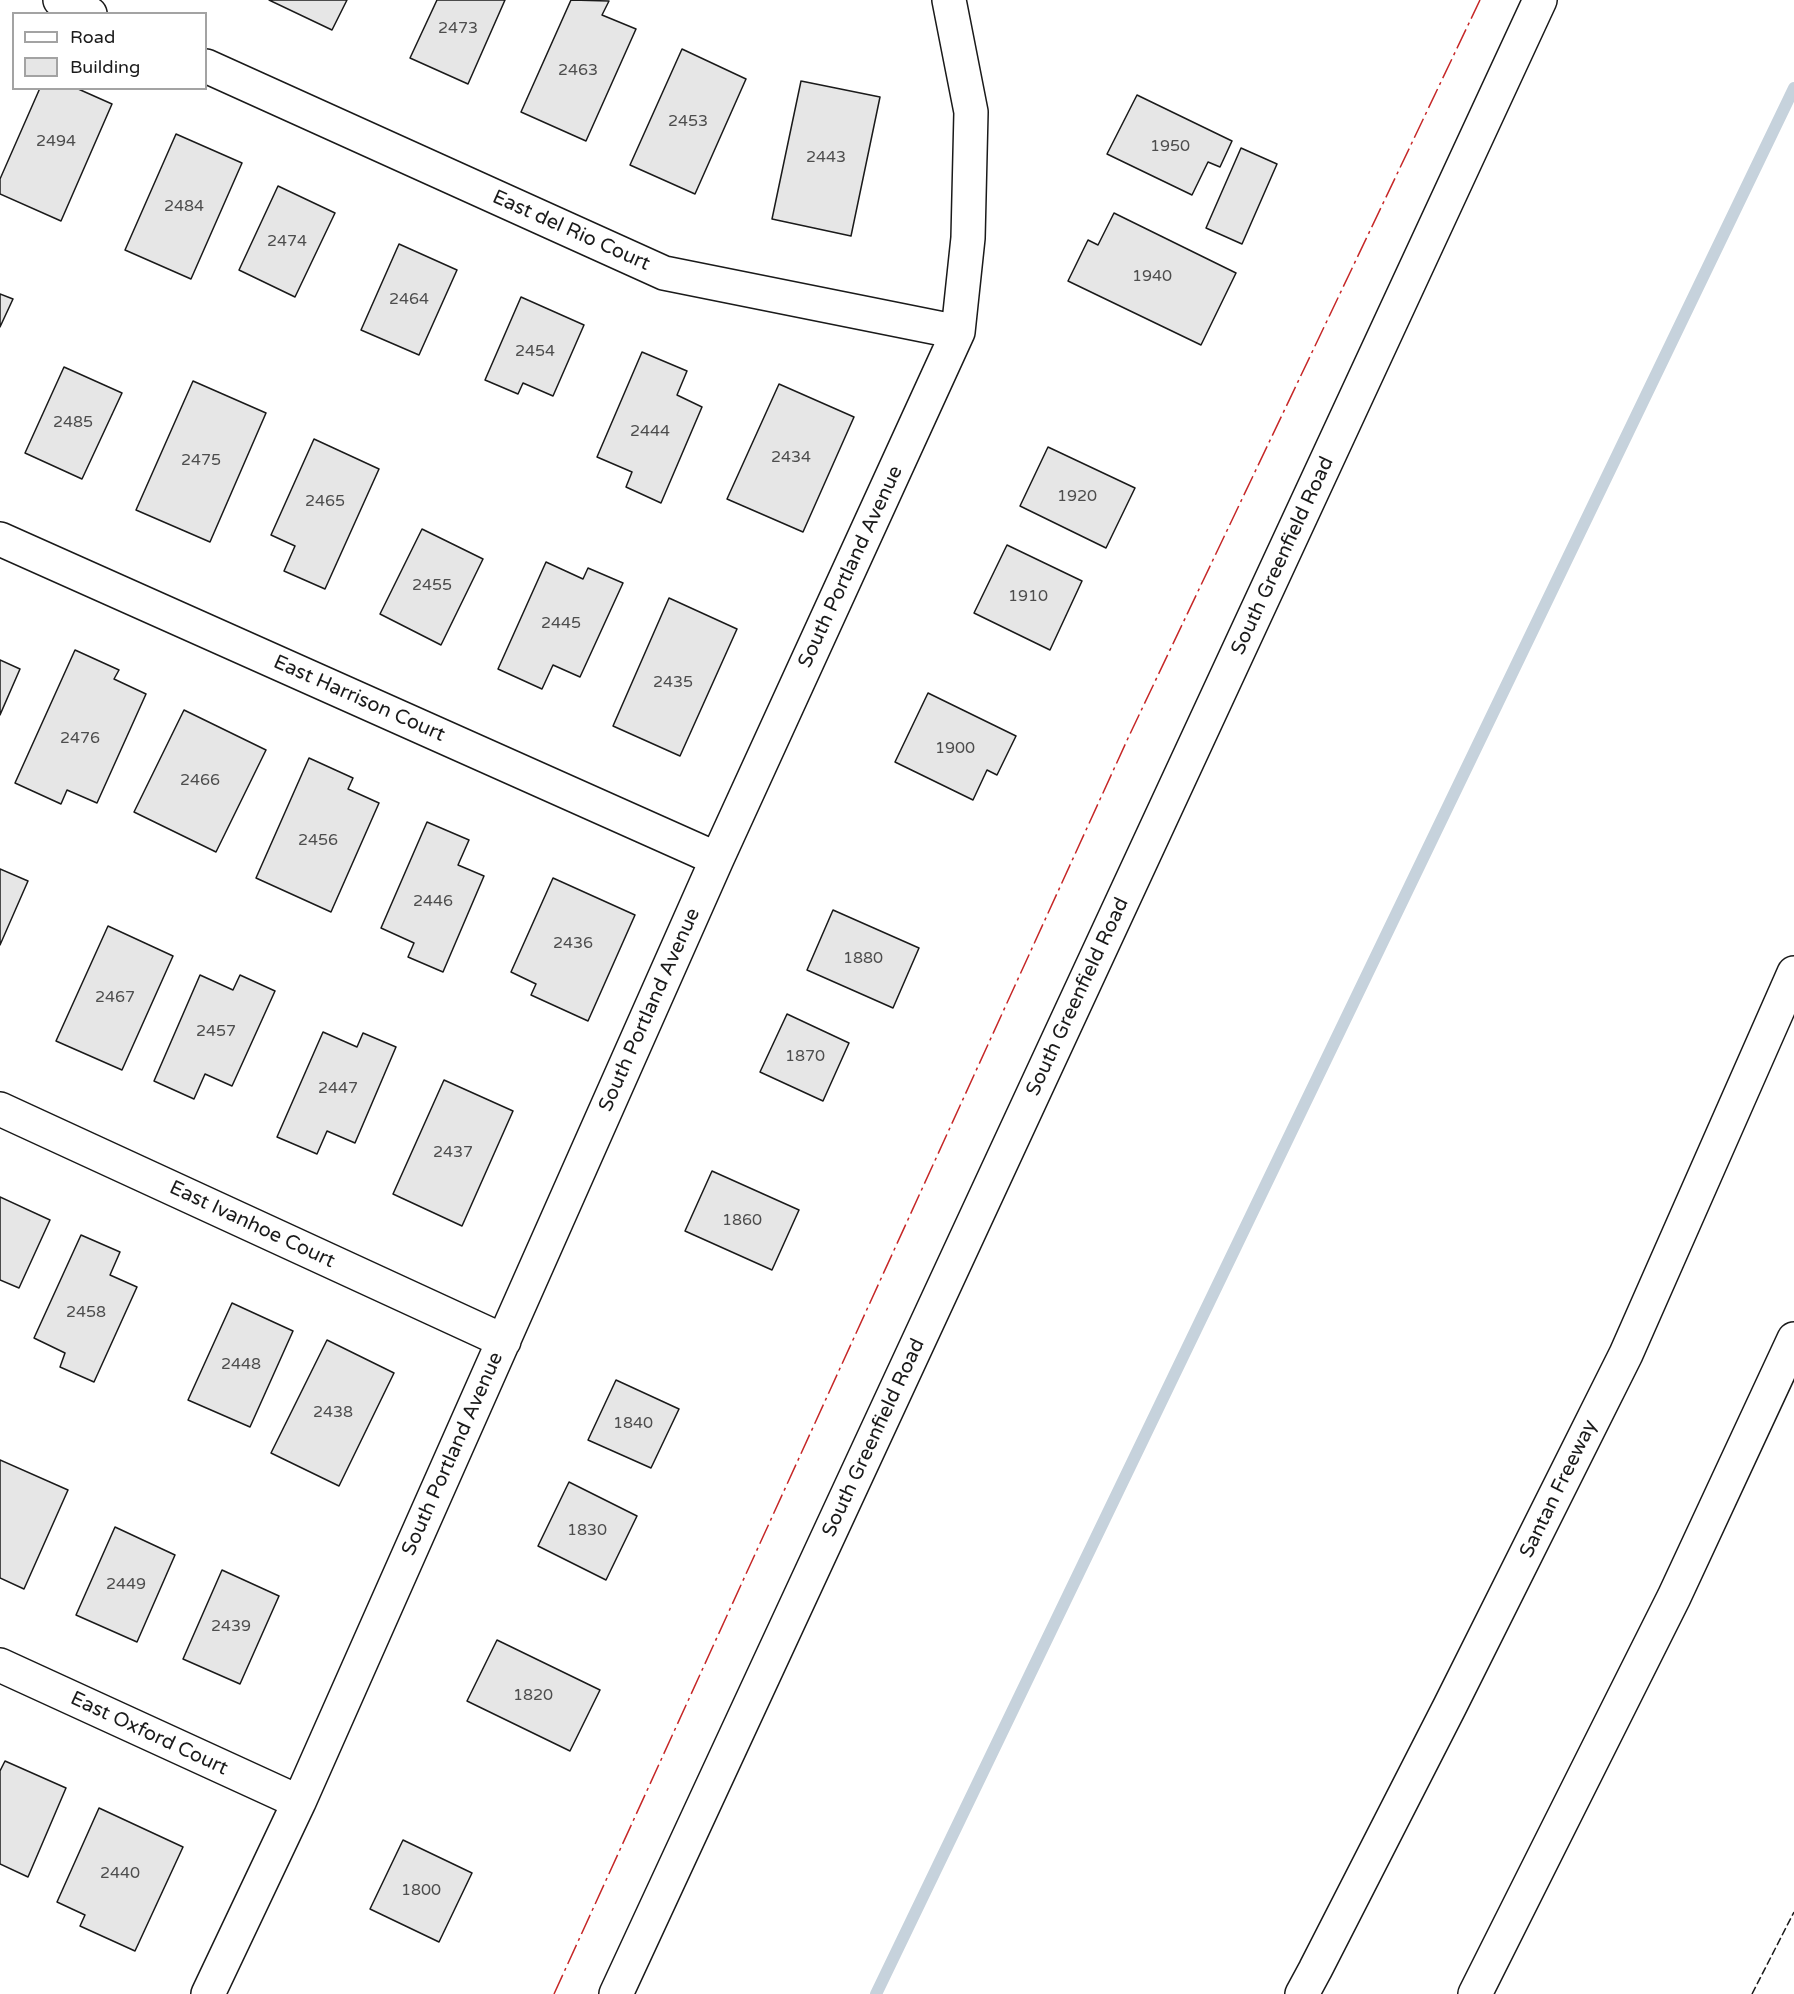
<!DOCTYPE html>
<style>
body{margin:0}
#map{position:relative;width:1794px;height:1994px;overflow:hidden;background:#fff;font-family:"Varela Round",sans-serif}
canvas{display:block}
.legend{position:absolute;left:12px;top:12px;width:195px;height:78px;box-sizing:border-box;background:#fff;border:2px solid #a3a3a3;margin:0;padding:8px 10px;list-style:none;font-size:18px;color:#1a1a1a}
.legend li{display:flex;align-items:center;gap:12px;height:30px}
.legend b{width:30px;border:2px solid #a3a3a3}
</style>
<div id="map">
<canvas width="1794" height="1994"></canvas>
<ul class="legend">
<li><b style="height:8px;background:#fff"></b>Road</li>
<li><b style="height:16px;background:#e6e6e6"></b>Building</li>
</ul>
</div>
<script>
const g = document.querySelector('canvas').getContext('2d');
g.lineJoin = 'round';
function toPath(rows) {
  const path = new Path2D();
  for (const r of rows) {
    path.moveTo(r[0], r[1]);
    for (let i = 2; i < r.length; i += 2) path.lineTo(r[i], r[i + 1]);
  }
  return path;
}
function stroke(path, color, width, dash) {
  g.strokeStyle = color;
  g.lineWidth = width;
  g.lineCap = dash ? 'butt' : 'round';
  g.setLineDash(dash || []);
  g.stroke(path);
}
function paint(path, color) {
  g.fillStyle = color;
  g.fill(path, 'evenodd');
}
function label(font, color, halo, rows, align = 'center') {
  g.font = font + ' "Varela Round",sans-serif';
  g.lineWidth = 4.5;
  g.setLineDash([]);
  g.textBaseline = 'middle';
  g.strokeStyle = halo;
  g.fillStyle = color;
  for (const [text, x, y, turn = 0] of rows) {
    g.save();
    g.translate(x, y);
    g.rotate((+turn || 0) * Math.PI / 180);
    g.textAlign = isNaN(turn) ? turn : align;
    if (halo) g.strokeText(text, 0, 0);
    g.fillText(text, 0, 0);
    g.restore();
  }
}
stroke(toPath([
 [876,1994,1794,88]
]), '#c6d2dc', 12);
const building = toPath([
 [269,0,347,0,332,30,269,0],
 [437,0,505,0,468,84,410,58,437,0],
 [571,0,609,1,602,15,636,29,586,141,521,112,571,0],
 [682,49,746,79,695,194,630,165,682,49],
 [801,81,880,97,851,236,772,219,801,81],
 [40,88,76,88,112,104,61,221,0,194,0,179,40,88],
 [1137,95,1232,141,1220,167,1208,162,1192,195,1107,154,1137,95],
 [176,134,242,163,191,279,125,250,176,134],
 [1241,148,1277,164,1242,244,1206,228,1241,148],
 [278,186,335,213,295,297,239,270,278,186],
 [1114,213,1236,273,1201,345,1068,281,1088,240,1098,245,1114,213],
 [399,244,457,270,419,355,361,330,399,244],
 [0,294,13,299,0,327,0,294],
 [521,297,584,325,553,396,523,383,518,394,485,380,521,297],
 [642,352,687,371,677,395,702,407,661,503,626,487,632,472,597,457,642,352],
 [64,367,122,393,82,479,25,453,64,367],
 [193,381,266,413,210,542,136,510,193,381],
 [779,384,854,417,803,532,727,499,779,384],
 [314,439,379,469,325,589,284,571,295,546,271,535,314,439],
 [1048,447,1135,488,1106,548,1020,506,1048,447],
 [422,529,483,559,441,645,380,614,422,529],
 [1007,545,1082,581,1050,650,974,613,1007,545],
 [546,562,583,579,588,568,623,583,580,677,553,665,542,689,498,669,546,562],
 [669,598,737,629,680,756,613,726,669,598],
 [75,650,119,670,114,679,146,694,97,803,67,790,61,804,15,783,75,650],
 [0,660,20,669,0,715,0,660],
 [928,693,1016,736,997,775,987,770,973,800,895,762,928,693],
 [184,710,266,750,216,852,134,812,184,710],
 [309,758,353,778,348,789,379,803,331,912,256,878,309,758],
 [427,822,469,840,458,865,484,876,443,972,408,957,414,943,381,928,427,822],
 [0,869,28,881,0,945,0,869],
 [553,878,635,915,588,1021,531,995,536,984,511,972,553,878],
 [833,910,919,948,893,1008,807,970,833,910],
 [108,926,173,956,122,1070,56,1041,108,926],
 [200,975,233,990,240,975,275,991,232,1086,205,1074,194,1099,154,1081,200,975],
 [787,1014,849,1043,823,1101,760,1072,787,1014],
 [323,1032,357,1047,363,1033,396,1047,355,1143,327,1131,317,1154,277,1137,323,1032],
 [444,1080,513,1111,462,1226,393,1194,444,1080],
 [712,1171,799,1210,772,1270,685,1231,712,1171],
 [0,1197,50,1220,19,1288,0,1280,0,1197],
 [81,1235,120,1252,110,1275,137,1287,94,1382,60,1367,65,1353,34,1338,81,1235],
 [232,1303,293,1331,250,1427,188,1400,232,1303],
 [327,1340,394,1373,339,1486,271,1453,327,1340],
 [616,1380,679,1409,651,1468,588,1440,616,1380],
 [0,1460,68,1490,24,1589,0,1578,0,1460],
 [569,1482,637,1516,606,1580,538,1546,569,1482],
 [115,1527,175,1555,137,1642,76,1615,115,1527],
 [222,1570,279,1596,240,1684,183,1659,222,1570],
 [497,1640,600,1690,570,1751,467,1701,497,1640],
 [5,1761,66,1788,28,1877,0,1864,0,1771,5,1761],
 [99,1808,183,1847,135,1951,80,1926,85,1915,57,1902,99,1808],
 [403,1840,472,1873,439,1942,370,1909,403,1840]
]);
paint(building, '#e6e6e6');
stroke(building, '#1a1a1a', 1.5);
const minor = toPath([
 [60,0,90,14],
 [206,66,664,273,958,332],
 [0,539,717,859],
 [0,1109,504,1341],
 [0,1665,299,1802],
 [208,1994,299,1802,717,859,958,332,968,238,971,112,949,0],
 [616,1994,1540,0]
]);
const highway = toPath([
 [1302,1994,1315,1970,1450,1706,1626,1354,1794,973],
 [1475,1994,1674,1597,1794,1339]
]);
stroke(minor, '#1a1a1a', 36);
stroke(highway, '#1a1a1a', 36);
stroke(minor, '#fff', 33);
stroke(highway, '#fff', 33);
stroke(toPath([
 [1752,1994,1794,1912]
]), '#1a1a1a', 1.5, [8, 3]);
stroke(toPath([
 [554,1994,1129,736,1480,0]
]), '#c62828', 1.5, [21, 4.5, 3, 4.5]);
label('16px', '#4d4d4d', null, [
 ["2473",458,29],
 ["2463",578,71],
 ["2453",688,122],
 ["2494",56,142],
 ["1950",1170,147],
 ["2443",826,158],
 ["2484",184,207],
 ["2474",287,242],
 ["1940",1152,277],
 ["2464",409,300],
 ["2454",535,352],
 ["2485",73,423],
 ["2444",650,432],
 ["2434",791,458],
 ["2475",201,461],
 ["1920",1077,497],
 ["2465",325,502],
 ["2455",432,586],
 ["1910",1028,597],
 ["2445",561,624],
 ["2435",673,683],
 ["2476",80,739],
 ["1900",955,749],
 ["2466",200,781],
 ["2456",318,841],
 ["2446",433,902],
 ["2436",573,944],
 ["1880",863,959],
 ["2467",115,998],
 ["2457",216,1032],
 ["1870",805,1057],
 ["2447",338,1089],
 ["2437",453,1153],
 ["1860",742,1221],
 ["2458",86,1313],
 ["2448",241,1365],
 ["2438",333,1413],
 ["1840",633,1424],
 ["1830",587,1531],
 ["2449",126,1585],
 ["2439",231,1627],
 ["1820",533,1696],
 ["2440",120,1874],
 ["1800",421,1891]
]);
label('20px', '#1a1a1a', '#fff', [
 ["East del Rio Court",571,231,24],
 ["South Greenfield Road",1283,556,-65],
 ["South Portland Avenue",851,567,-65],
 ["East Harrison Court",359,699,24],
 ["South Greenfield Road",1078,997,-65],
 ["South Portland Avenue",650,1010,-66],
 ["East Ivanhoe Court",252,1225,25],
 ["South Greenfield Road",874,1438,-65],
 ["South Portland Avenue",453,1454,-66],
 ["Santan Freeway",1559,1489,-64],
 ["East Oxford Court",149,1734,25]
]);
</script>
